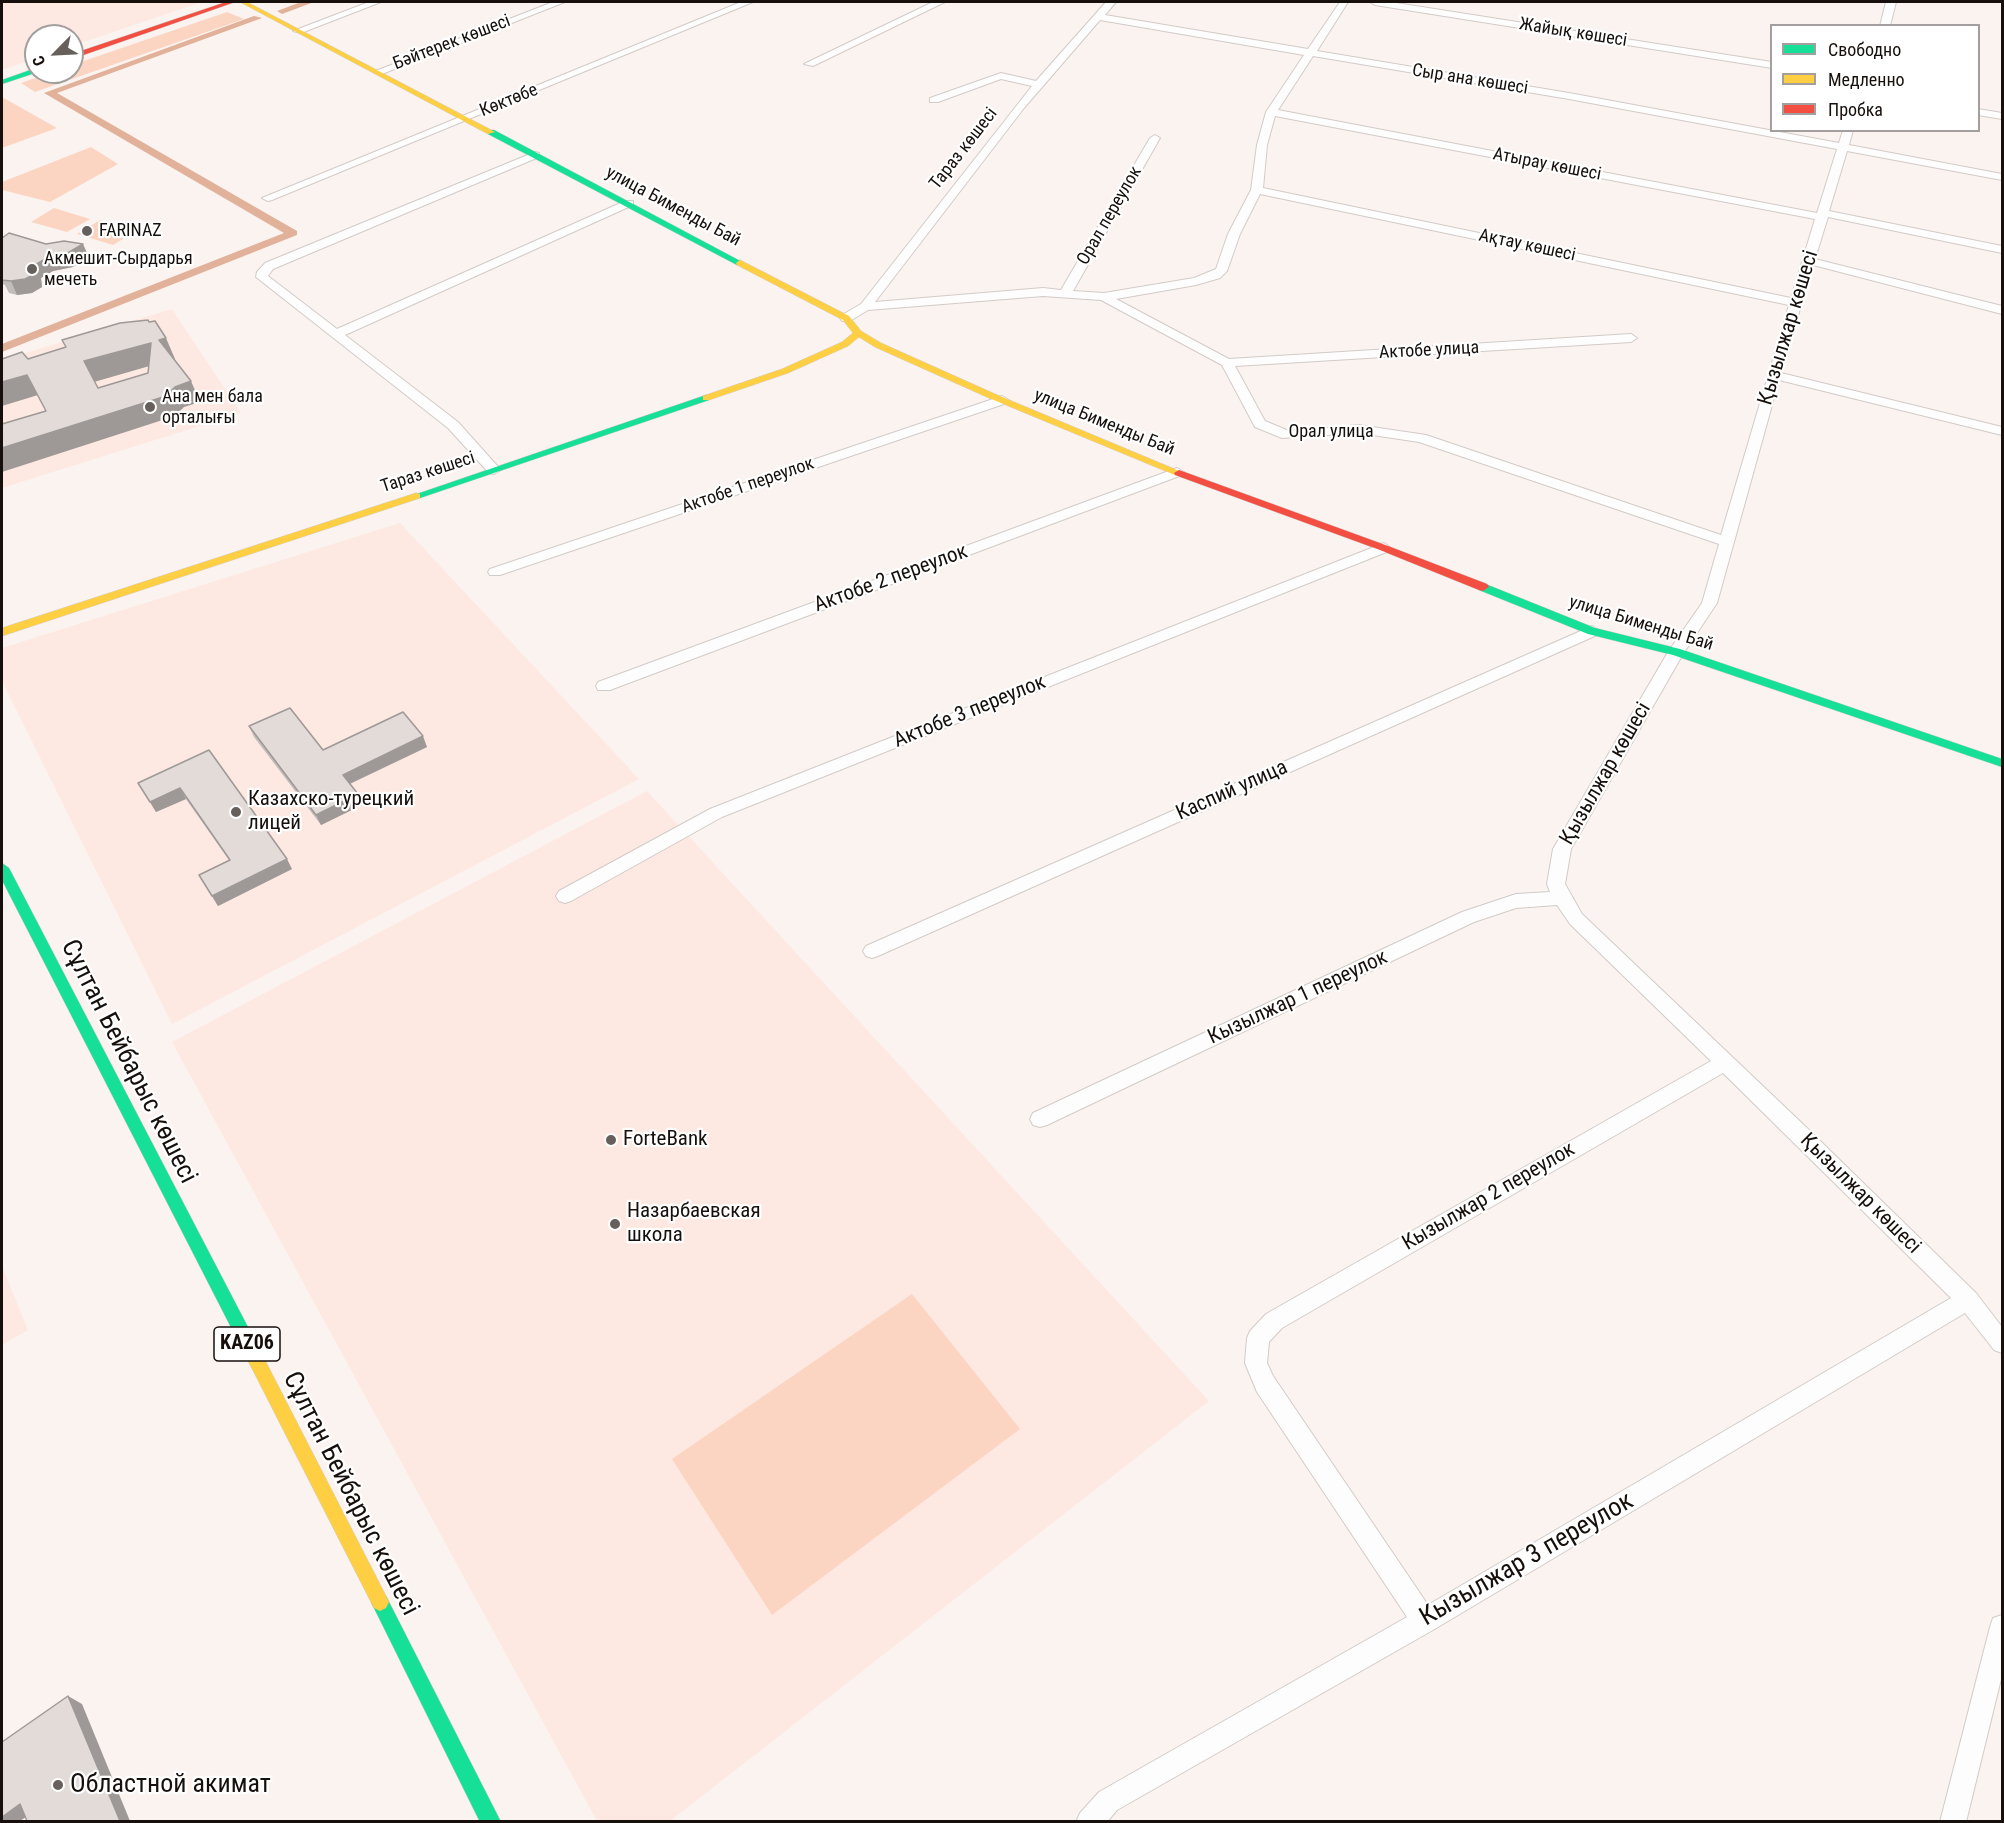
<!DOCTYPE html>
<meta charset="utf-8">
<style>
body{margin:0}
#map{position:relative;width:2004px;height:1823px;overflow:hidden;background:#fbf3f0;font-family:"Roboto Condensed",sans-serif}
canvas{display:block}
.frame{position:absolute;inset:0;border:3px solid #160f0c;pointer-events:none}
.legend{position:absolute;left:1770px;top:24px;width:210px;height:108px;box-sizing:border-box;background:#fff;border:2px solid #a29f9e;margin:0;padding:8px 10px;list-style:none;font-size:18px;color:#160f0c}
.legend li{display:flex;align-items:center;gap:12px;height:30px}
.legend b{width:30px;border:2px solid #a29f9e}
.north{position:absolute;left:24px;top:24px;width:60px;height:60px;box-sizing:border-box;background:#fff;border:2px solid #a29f9e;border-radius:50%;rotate:246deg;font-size:16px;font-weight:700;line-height:24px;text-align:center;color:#160f0c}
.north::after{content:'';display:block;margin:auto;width:21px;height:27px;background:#665f5c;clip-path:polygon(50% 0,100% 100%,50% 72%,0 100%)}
</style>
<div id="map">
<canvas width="2004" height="1823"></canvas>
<div class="frame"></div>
<ul class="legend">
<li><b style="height:8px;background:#16e098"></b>Свободно</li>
<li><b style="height:8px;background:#ffcf43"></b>Медленно</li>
<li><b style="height:8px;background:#f24e42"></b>Пробка</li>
</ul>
<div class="north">С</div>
</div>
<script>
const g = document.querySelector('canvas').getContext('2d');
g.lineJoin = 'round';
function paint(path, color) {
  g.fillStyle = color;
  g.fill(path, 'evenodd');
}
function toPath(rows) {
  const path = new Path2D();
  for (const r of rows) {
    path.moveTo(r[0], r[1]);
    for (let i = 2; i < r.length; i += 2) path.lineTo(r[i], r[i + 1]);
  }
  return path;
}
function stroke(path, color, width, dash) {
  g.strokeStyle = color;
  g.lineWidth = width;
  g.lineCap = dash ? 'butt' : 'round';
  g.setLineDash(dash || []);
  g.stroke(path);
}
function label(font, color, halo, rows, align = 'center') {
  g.font = font + ' "Roboto Condensed",sans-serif';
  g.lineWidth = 4.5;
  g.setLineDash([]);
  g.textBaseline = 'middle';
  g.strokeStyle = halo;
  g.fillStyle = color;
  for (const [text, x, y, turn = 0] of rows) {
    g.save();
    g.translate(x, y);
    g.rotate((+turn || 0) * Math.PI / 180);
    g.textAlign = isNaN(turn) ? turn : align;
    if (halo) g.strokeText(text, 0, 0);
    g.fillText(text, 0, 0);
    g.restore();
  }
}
paint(toPath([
 [2,2,202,2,72,46,72,36,36,36,36,58,2,70],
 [172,309,241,413,2,488,2,360],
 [400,523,639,779,172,1024,2,681,2,648],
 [647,791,1209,1401,670,1821,597,1821,172,1042],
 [2,1266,28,1330,2,1345]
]), '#fde9e1');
paint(toPath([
 [227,12,244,19,35,92,21,83,53,72,72,72,72,65],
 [2,97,57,128,2,148],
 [91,147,118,164,50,202,2,190,2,182],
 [54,208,90,219,67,232,31,222],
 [100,220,136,231,113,245,77,234],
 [912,1294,1020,1429,772,1615,672,1459]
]), '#fcd5c2');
paint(toPath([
 [301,2,314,2,282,14,277,11,301,2],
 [254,16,262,18,57,93,297,231,297,235,2,352,2,344,284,233,44,93,254,16]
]), '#e2b19a');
const street = toPath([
 [369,2,381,2,301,33,293,31,369,2],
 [553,2,565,2,382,74,373,72,553,2],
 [741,2,753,2,272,200,268,201,262,198,741,2],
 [933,2,945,2,813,66,804,64,933,2],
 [1106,2,1116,2,1105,15,1308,49,1340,2,1348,2,1317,51,1569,93,1839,143,1843,130,1853,130,1849,145,2002,174,2002,180,1847,151,1829,211,2002,246,2002,253,1828,217,1815,259,2002,306,2002,314,1813,265,1781,373,2002,427,2002,435,1779,380,1717,603,1683,654,1571,849,1565,884,1582,914,1807,1128,1976,1293,2002,1327,2002,1353,1994,1350,1965,1313,1433,1630,1117,1810,1107,1822,1076,1822,1080,1813,1099,1792,1407,1617,1257,1392,1245,1363,1247,1338,1250,1331,1266,1314,1711,1061,1570,924,1557,905,1516,908,1474,922,1047,1125,1040,1127,1033,1125,1030,1119,1033,1113,1462,912,1516,894,1550,892,1547,884,1553,849,1668,652,1702,603,1719,544,1419,442,1359,433,1282,438,1255,427,1222,365,1101,300,1043,296,868,310,850,321,842,321,840,318,842,315,861,304,1032,86,1001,79,938,102,930,102,930,98,1001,73,1036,81,1106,2],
 [1100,20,1304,55,1266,112,1257,145,1251,190,1228,234,1216,269,1194,278,1104,293,1073,291,1160,138,1155,135,1150,138,1061,290,1043,288,875,302,1024,108,1100,20],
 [1313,56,1569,99,1837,149,1817,213,1278,110,1313,56],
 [1275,116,1815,219,1791,298,1263,188,1267,145,1275,116],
 [1260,194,1789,305,1721,535,1426,435,1359,425,1289,431,1265,421,1235,366,1631,342,1637,338,1631,334,1229,359,1116,299,1196,285,1220,278,1227,271,1240,234,1260,194],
 [1723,1073,1951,1298,1428,1605,1273,1376,1267,1363,1269,1342,1282,1328,1723,1073],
 [1370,2,1390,2,1772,62,1772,68,1375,5,1370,2],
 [1886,2,1896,2,1890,26,1880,26,1886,2],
 [1978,109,2002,113,2002,119,1978,115,1978,109],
 [535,152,539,153,539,157,273,269,268,276,337,329,625,201,633,201,633,205,345,335,458,422,501,470,494,474,489,473,448,428,256,277,257,272,265,263,535,152],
 [1002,396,1009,400,1007,403,500,575,490,575,488,572,490,569,1002,396],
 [1177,468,1184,472,1182,475,610,690,598,690,596,686,598,682,1177,468],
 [1384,543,1391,548,1389,551,722,817,571,901,565,903,559,901,556,896,559,891,710,809,1384,543],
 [1592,626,1600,631,1597,635,878,956,872,958,866,956,863,951,866,946,1592,626],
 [2002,1615,2002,1675,1966,1822,1940,1822,1990,1627,1993,1618,2002,1615]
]);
const fast = toPath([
 [36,68,38,72,2,84,2,80,36,68],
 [488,130,494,130,744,263,737,265,488,134,488,130],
 [706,395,709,396,709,400,420,498,412,498,411,496,706,395],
 [1483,583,1595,628,1680,649,2002,759,2002,767,1673,655,1588,634,1479,590,1479,584,1483,583],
 [2,863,9,868,250,1331,252,1336,250,1341,244,1344,238,1341,2,880,2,863],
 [380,1593,386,1596,501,1822,480,1822,374,1608,371,1602,374,1596,380,1593]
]);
const slow = toPath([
 [240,2,247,2,495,132,488,134,240,2],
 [740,260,849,316,861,331,881,343,995,394,1184,473,1179,476,1175,475,989,398,875,347,859,337,848,346,788,373,709,400,703,400,703,396,782,369,842,342,853,333,843,320,737,265,736,263,740,260],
 [416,493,420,494,420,498,2,636,2,628,416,493],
 [244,1328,250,1331,386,1596,389,1602,386,1608,380,1611,374,1608,238,1341,236,1336,238,1331,244,1328]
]);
const jam = toPath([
 [226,2,235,2,72,59,72,54,226,2],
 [1179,470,1388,546,1487,584,1489,587,1483,591,1479,590,1380,550,1175,475,1174,473,1179,470]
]);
stroke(street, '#d2cbc7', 2);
stroke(fast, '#d2cbc7', 1);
stroke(slow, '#d2cbc7', 1);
stroke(jam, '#d2cbc7', 1);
paint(street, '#fefdfd');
paint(fast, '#16e098');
paint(slow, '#ffcf43');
paint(jam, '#f24e42');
paint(toPath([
 [2,238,89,257,73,267,53,271,41,278,42,287,32,293,17,295,9,293,5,285,2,284],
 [249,726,323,750,427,747,350,784,362,805,321,825,254,737],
 [209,750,292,869,218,906,199,875,229,860,186,799,156,812,138,783]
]), '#c2bcba');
paint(toPath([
 [83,244,89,257,73,267,53,271,41,278,42,287,32,293,17,295,11,281,47,258],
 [166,338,175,359,168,361,159,340],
 [151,343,160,363,94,382,84,361],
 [27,375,38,395,2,406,2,382],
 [191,381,200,402,184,407,175,416,2,472,2,448],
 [423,736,427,747,347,785,343,775],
 [180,788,186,799,156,812,150,802],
 [358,794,362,805,321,825,316,815],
 [287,859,292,869,218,906,212,896],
 [68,1696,82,1704,130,1821,120,1821],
 [20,1804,35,1811,20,1821,2,1821,2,1817]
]), '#9e9997');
const building = toPath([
 [9,233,46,244,64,241,83,244,66,254,47,258,35,265,35,274,25,279,11,281,2,280,2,238,9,233],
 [148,320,149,322,155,321,166,338,159,340,191,381,175,387,166,396,2,448,2,424,46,411,27,375,2,382,2,359,22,352,28,359,66,347,62,340,120,323,148,320],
 [151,343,148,373,98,388,84,361,151,343],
 [290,708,323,750,403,712,423,736,343,775,358,794,316,815,249,726,290,708],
 [209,750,287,859,212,896,199,875,230,860,180,788,150,802,138,783,209,750],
 [68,1696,120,1821,27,1821,20,1804,2,1817,2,1742,68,1696]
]);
paint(building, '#e2dbd8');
stroke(building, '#9e9997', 1.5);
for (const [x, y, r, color] of [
 [87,231,6,"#665f5c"],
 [32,269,6,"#665f5c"],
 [150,407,6,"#665f5c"],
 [236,812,6,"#665f5c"],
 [611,1140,6,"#665f5c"],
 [615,1224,6,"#665f5c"],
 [58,1785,6,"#665f5c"]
]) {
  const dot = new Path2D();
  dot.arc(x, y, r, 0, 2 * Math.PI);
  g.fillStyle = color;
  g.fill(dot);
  stroke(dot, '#fff', 2);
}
label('18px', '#160f0c', '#fff', [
 ["Жайық көшесі",1573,33,9],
 ["Бәйтерек көшесі",452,43,-21],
 ["Сыр ана көшесі",1470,80,9],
 ["Көктөбе",509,101,-22],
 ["Тараз көшесі",964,149,-52],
 ["Атырау көшесі",1547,165,11],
 ["улица Бименды Бай",673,207,28],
 ["Орал переулок",1110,216,-60],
 ["Ақтау көшесі",1527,246,12],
 ["Актобе улица",1429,351,-3],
 ["улица Бименды Бай",1104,423,22],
 ["Орал улица",1331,432],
 ["Тараз көшесі",428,473,-18],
 ["Актобе 1 переулок",748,486,-19],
 ["улица Бименды Бай",1641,624,17]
]);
label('18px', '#160f0c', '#fff', [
 ["FARINAZ",99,231],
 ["Акмешит-Сырдарья",44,259],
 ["мечеть",44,280],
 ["Ана мен бала",162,397],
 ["орталығы",162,418]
], 'left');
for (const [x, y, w] of [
 [247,1344,66]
]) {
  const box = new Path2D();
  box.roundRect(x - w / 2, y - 17, w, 34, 4.5);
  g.fillStyle = '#fff';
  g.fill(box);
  stroke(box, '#160f0c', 1.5);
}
label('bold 20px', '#160f0c', null, [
 ["KAZ06",247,1344]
]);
label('21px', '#160f0c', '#fff', [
 ["Қызылжар көшесі",1789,328,-73],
 ["Актобе 2 переулок",891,579,-20],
 ["Актобе 3 переулок",970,712,-22],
 ["Қызылжар көшесі",1606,774,-60],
 ["Каспий улица",1232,791,-24],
 ["Кызылжар 1 переулок",1298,998,-25],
 ["Қызылжар көшесі",1860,1194,45],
 ["Кызылжар 2 переулок",1489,1197,-30]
]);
label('21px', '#160f0c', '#fff', [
 ["Казахско-турецкий",248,800],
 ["лицей",248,824],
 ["ForteBank",623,1140],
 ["Назарбаевская",627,1212],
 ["школа",627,1236]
], 'left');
label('26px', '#160f0c', '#fff', [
 ["Сұлтан Бейбарыс көшесі",128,1062,63],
 ["Сұлтан Бейбарыс көшесі",350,1494,63],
 ["Кызылжар 3 переулок",1527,1560,-30]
]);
label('26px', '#160f0c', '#fff', [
 ["Областной акимат",70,1785]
], 'left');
</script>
